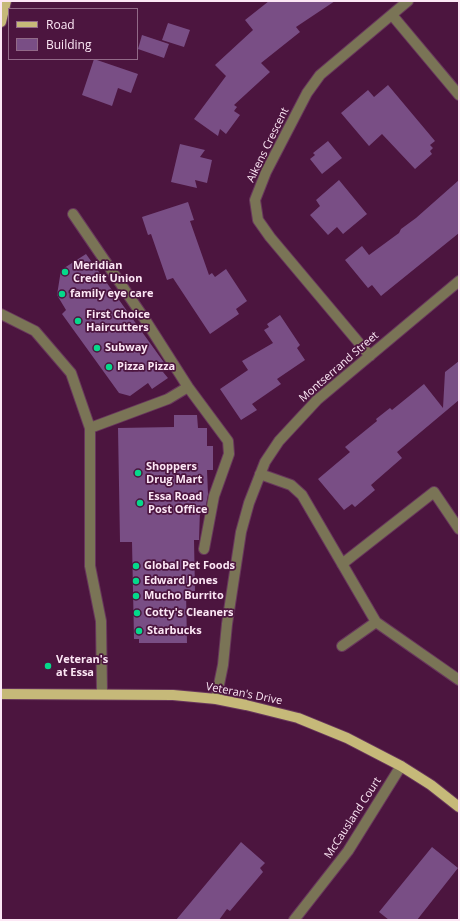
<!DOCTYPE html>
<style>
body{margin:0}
#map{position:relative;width:460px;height:921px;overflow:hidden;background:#4c153f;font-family:"Open Sans",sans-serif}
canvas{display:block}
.frame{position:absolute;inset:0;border:2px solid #fce7f5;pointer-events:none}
.legend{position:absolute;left:8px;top:8px;width:130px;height:52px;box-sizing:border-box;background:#4c153f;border:1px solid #926988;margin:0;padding:5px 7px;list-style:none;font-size:12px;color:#fce7f5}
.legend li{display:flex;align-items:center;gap:8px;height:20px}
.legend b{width:20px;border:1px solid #926988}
</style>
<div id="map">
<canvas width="460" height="921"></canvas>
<div class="frame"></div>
<ul class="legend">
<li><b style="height:5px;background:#c6b979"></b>Road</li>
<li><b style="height:11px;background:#794e85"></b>Building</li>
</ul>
</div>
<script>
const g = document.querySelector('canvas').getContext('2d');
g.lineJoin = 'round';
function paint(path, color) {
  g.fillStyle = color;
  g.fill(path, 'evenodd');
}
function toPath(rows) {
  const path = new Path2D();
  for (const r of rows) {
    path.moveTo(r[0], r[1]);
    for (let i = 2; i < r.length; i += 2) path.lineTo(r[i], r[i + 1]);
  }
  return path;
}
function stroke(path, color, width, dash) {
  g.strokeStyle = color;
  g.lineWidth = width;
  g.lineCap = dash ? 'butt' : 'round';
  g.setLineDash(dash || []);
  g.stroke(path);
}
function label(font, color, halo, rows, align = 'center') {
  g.font = font + ' "Open Sans",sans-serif';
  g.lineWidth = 3.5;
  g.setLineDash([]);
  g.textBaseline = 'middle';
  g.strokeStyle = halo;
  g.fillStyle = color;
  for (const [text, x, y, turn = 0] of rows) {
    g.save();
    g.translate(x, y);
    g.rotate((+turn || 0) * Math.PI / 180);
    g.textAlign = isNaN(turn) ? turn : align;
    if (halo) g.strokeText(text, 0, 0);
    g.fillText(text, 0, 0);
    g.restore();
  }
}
paint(toPath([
 [269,1,335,1,296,27,300,32,261,63,270,72,234,105,237,107,234,111,240,115,226,134,220,129,218,136,194,119,226,76,215,65,253,30,245,20],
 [168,23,190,30,184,47,162,40],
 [142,35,169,44,164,58,138,49],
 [94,59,138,74,131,93,118,88,112,106,82,95],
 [388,85,435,141,430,145,433,148,430,151,432,154,415,169,382,134,369,146,341,113,368,90,374,97],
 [328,141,342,158,322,174,310,159,315,155,313,153],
 [180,144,205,150,200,157,212,160,207,183,195,180,197,188,171,182],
 [339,180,367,214,343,234,337,227,328,235,310,215,320,206,316,200],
 [459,180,459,233,381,296,372,285,368,288,345,260,362,246,369,255,399,233,401,229,416,218],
 [188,202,194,220,190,221,209,275,212,273,215,277,226,269,247,301,236,309,239,314,210,334,173,278,167,280,151,234,148,235,142,217],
 [86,254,168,368,163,372,168,378,152,389,148,383,130,396,119,393,62,314,66,310,57,295,61,270],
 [280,315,300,345,297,348,305,360,277,379,281,384,252,404,257,410,241,420,220,389,248,370,242,361,273,343,264,330,269,327,267,324],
 [459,361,459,400,397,452,402,458,371,485,375,490,355,507,352,504,344,510,318,479,350,452,345,447,377,421,376,419,390,408,392,410,424,384,443,408,445,372],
 [174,415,197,415,198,428,207,428,207,446,213,446,213,470,207,470,208,494,205,510,200,510,199,540,194,540,195,591,186,591,187,643,139,643,139,639,134,639,132,542,120,542,118,428,174,427],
 [241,842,265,863,260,868,263,872,230,911,227,909,219,920,176,920],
 [432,847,458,868,417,920,389,920,379,912]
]), '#794e85');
const minor = toPath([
 [392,15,459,95],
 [73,214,144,318,188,387,228,441,229,454,214,496,204,549],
 [1,314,35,331,71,373,90,428,90,566,101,621,102,693],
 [370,356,270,237,258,220,255,200,266,172,307,93,320,75,408,1],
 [90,428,168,399,188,387],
 [260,474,291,485,302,495,376,622,459,680],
 [342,564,434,492,459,529],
 [342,646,376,622],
 [216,699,223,665,227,624,241,532,249,503,265,462,279,441,317,400,459,281],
 [294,920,348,851,401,766]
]);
const major = toPath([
 [1,22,6,1],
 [1,694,173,695,216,699,246,705,298,718,347,738,401,766,431,785,459,807]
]);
stroke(minor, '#68375c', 12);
stroke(major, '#68375c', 12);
stroke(minor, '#7a7456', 10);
stroke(major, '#c6b979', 10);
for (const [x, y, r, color] of [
 [65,272,4,"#05d98b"],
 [62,294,4,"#05d98b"],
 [78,321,4,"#05d98b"],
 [97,348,4,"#05d98b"],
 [109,367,4,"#05d98b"],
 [138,473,4,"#05d98b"],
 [140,503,4,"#05d98b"],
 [136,566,4,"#05d98b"],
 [136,581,4,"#05d98b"],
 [136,596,4,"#05d98b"],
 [137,613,4,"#05d98b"],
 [139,631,4,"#05d98b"],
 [48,666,4,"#05d98b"]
]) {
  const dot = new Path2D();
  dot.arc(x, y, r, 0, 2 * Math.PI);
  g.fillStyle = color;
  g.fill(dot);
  stroke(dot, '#4c153f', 1.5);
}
label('11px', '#fce7f5', '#4c153f', [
 ["Aikens Crescent",268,145,-64],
 ["Montserrand Street",339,367,-41],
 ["Veteran's Drive",244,694,11],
 ["McCausland Court",353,818,-57]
]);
label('bold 11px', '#fce7f5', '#4c153f', [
 ["Meridian",73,266],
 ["Credit Union",73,279],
 ["family eye care",70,294],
 ["First Choice",86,315],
 ["Haircutters",86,328],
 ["Subway",105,348],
 ["Pizza Pizza",117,367],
 ["Shoppers",146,467],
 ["Drug Mart",146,480],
 ["Essa Road",148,497],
 ["Post Office",148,510],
 ["Global Pet Foods",144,566],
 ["Edward Jones",144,581],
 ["Mucho Burrito",144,596],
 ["Cotty's Cleaners",145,613],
 ["Starbucks",147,631],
 ["Veteran's",56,660],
 ["at Essa",56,673]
], 'left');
</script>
